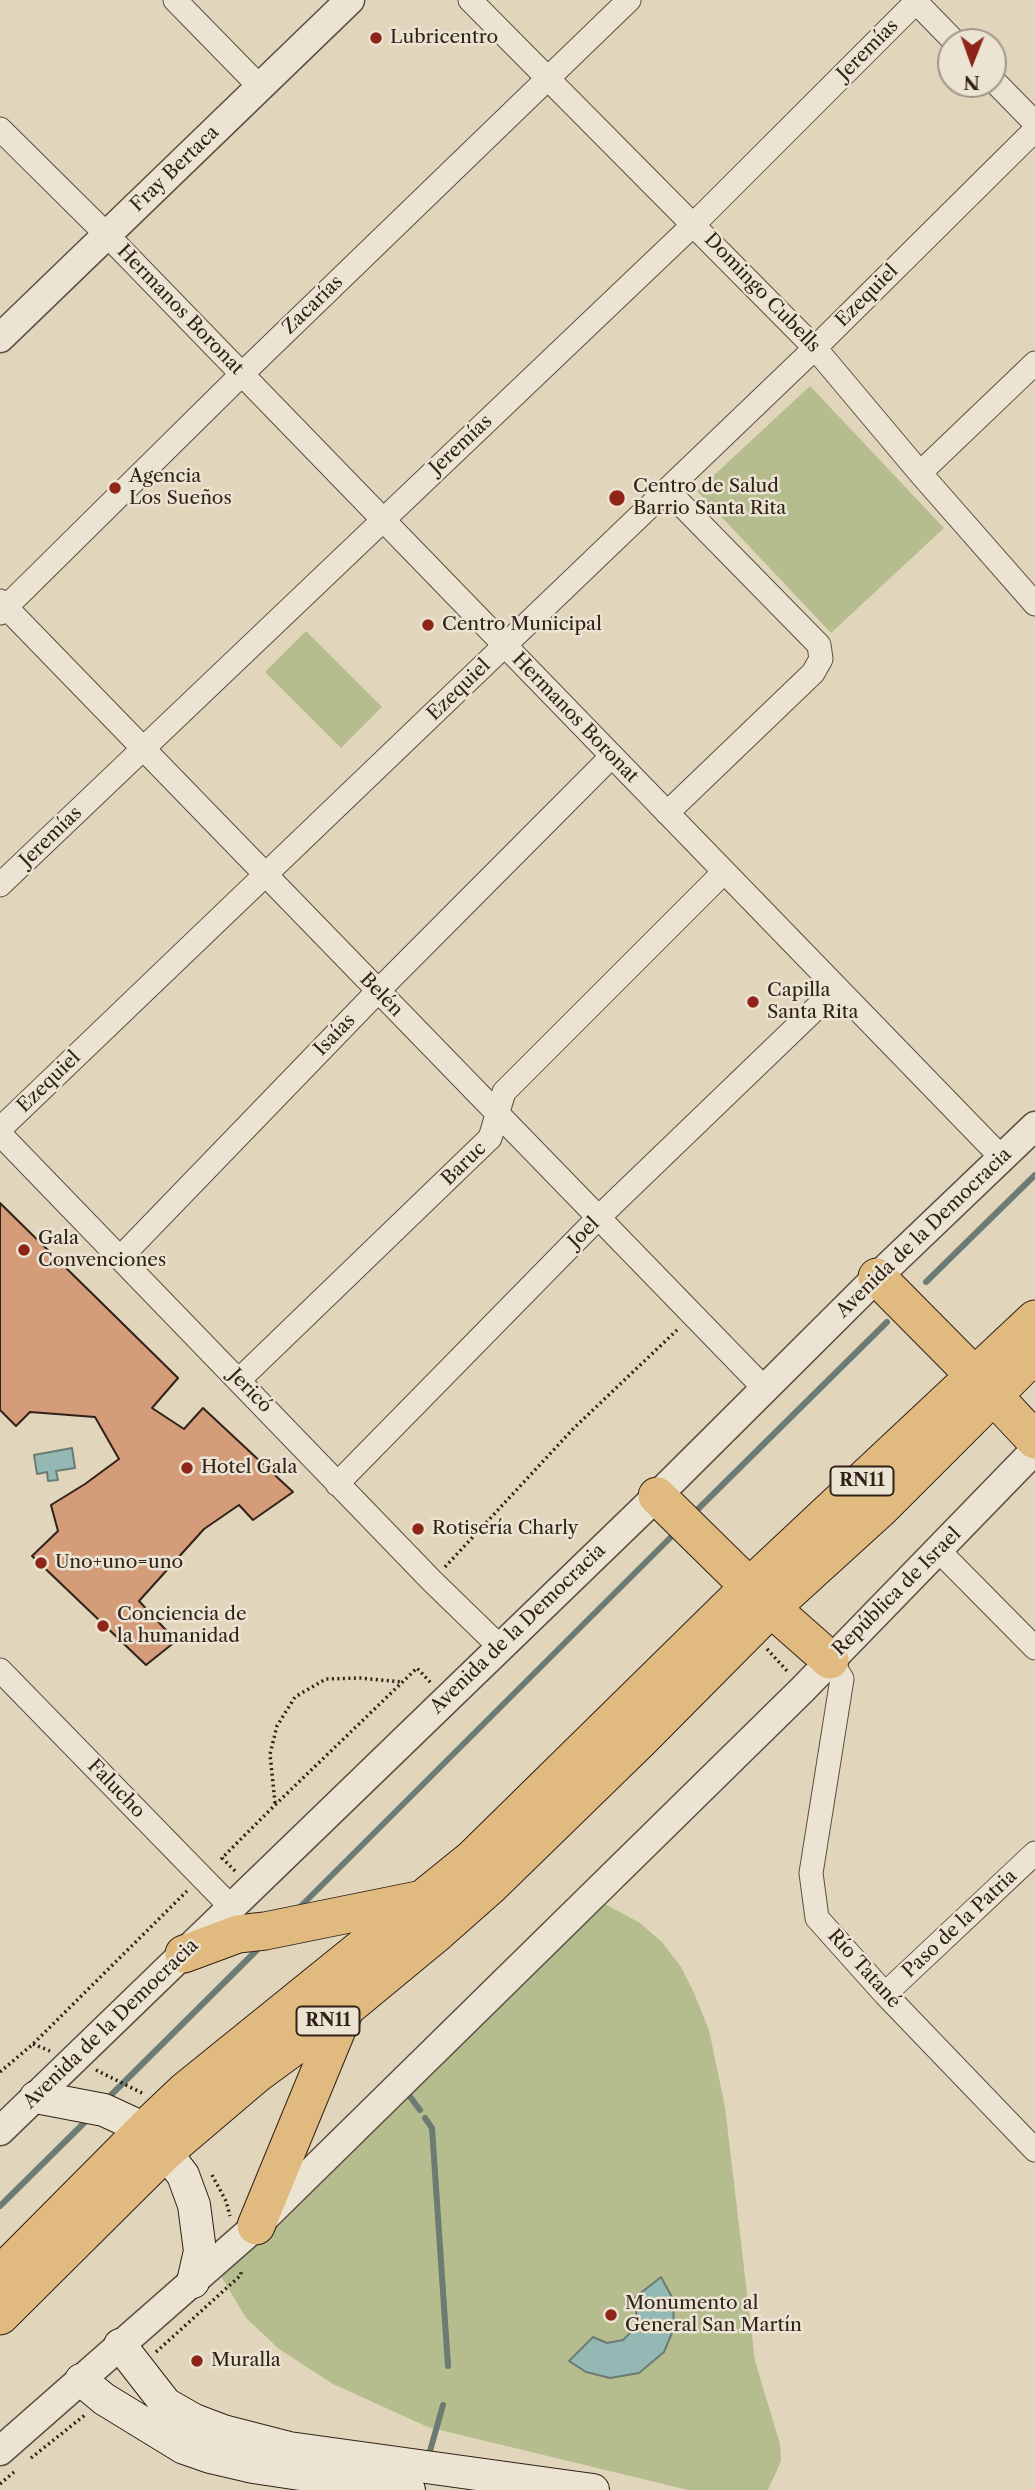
<!DOCTYPE html>
<meta charset="utf-8">
<style>
body{margin:0}
#map{position:relative;width:1035px;height:2490px;overflow:hidden;background:#e1d5bb;font-family:"Libre Caslon Text",serif}
canvas{display:block}
.north{position:absolute;left:937px;top:28px;width:70px;height:70px;box-sizing:border-box;background:#ece4d3;border:2px solid #a19689;border-radius:50%;rotate:181deg;font-size:19px;font-weight:700;line-height:28px;text-align:center;color:#312219}
.north::after{content:'';display:block;margin:auto;width:24px;height:32px;background:#8f2418;clip-path:polygon(50% 0,100% 100%,50% 72%,0 100%)}
</style>
<div id="map">
<canvas width="1035" height="2490"></canvas>
<div class="north">N</div>
</div>
<script>
const g = document.querySelector('canvas').getContext('2d');
g.lineJoin = 'round';
function paint(path, color) {
  g.fillStyle = color;
  g.fill(path, 'evenodd');
}
function toPath(rows) {
  const path = new Path2D();
  for (const r of rows) {
    path.moveTo(r[0], r[1]);
    for (let i = 2; i < r.length; i += 2) path.lineTo(r[i], r[i + 1]);
  }
  return path;
}
function stroke(path, color, width, dash) {
  g.strokeStyle = color;
  g.lineWidth = width;
  g.lineCap = dash ? 'butt' : 'round';
  g.setLineDash(dash || []);
  g.stroke(path);
}
function label(font, color, halo, rows, align = 'center') {
  g.font = font + ' "Libre Caslon Text",serif';
  g.lineWidth = 5;
  g.setLineDash([]);
  g.textBaseline = 'middle';
  g.strokeStyle = halo;
  g.fillStyle = color;
  for (const [text, x, y, turn = 0] of rows) {
    g.save();
    g.translate(x, y);
    g.rotate((+turn || 0) * Math.PI / 180);
    g.textAlign = isNaN(turn) ? turn : align;
    if (halo) g.strokeText(text, 0, 0);
    g.fillText(text, 0, 0);
    g.restore();
  }
}
paint(toPath([
 [810,386,944,528,831,633,697,491],
 [306,631,382,707,341,748,265,672],
 [605,1904,640,1923,662,1942,681,1967,694,1993,709,2030,725,2107,755,2361,780,2444,781,2461,768,2490,688,2490,428,2427,333,2384,279,2349,246,2318,221,2276]
]), '#b5bd8e');
const water = toPath([
 [72,1448,75,1468,56,1471,58,1480,48,1481,47,1472,37,1474,34,1455,72,1448],
 [661,2277,673,2299,674,2328,664,2352,639,2373,610,2378,586,2372,569,2361,593,2337,607,2343,623,2340,634,2329,637,2315,632,2300,661,2277]
]);
paint(water, '#94b8b3');
stroke(water, '#6c7c75', 2);
stroke(toPath([
 [926,1282,1035,1175],
 [693,1514,887,1322],
 [297,1910,674,1534],
 [408,2094,420,2110],
 [107,2099,262,1945],
 [425,2118,432,2128,448,2366],
 [0,2206,88,2119],
 [430,2451,443,2405]
]), '#6c7c75', 6);
const building = toPath([
 [0,1203,178,1378,152,1408,184,1429,203,1408,293,1492,253,1520,239,1505,204,1529,139,1601,176,1641,146,1665,32,1556,58,1531,51,1505,85,1484,119,1459,95,1417,30,1412,16,1426,0,1410,0,1203]
]);
paint(building, '#d49c79');
stroke(building, '#312219', 2);
const minor = toPath([
 [175,0,260,87],
 [470,0,815,348,920,473,1035,604],
 [914,0,955,42],
 [993,80,1035,123],
 [0,129,107,235,1002,1158],
 [920,473,1035,363],
 [0,601,764,1388],
 [0,613,242,374,629,0],
 [667,813,813,673,821,659,819,645,667,490],
 [0,885,694,224,918,0],
 [0,1129,815,348,1035,130],
 [0,1134,432,1581,500,1647],
 [121,1257,377,992,612,756],
 [239,1380,490,1138,504,1092,724,872],
 [337,1484,598,1218,836,989],
 [939,1551,1035,1648],
 [830,1660,842,1679,811,1873,817,1918,885,1994,1035,2150],
 [0,1670,231,1907],
 [885,1994,1035,1853]
]);
const tertiary = toPath([
 [0,338,350,0],
 [0,2131,657,1496,877,1277,1035,1126],
 [0,2451,256,2226,803,1689,1035,1450]
]);
const secondary = toPath([
 [36,2097,104,2110,145,2129,165,2152,183,2175,194,2205,200,2251,193,2282],
 [120,2345,166,2404,194,2420,223,2431,289,2448,593,2490],
 [81,2380,104,2399,184,2448,210,2457,253,2467,409,2490]
]);
const trunk = toPath([
 [877,1277,975,1376,1035,1440],
 [657,1496,771,1608,830,1660],
 [184,1954,238,1934,265,1931,418,1900],
 [256,2226,345,2010],
 [0,2275,145,2129,185,2091,472,1859,750,1586,1035,1319],
 [0,2316,165,2152,258,2073,345,2009,437,1933,489,1887,640,1740,771,1608,882,1507,1035,1354]
]);
stroke(minor, '#5d4f42', 25);
stroke(tertiary, '#5d4f42', 31);
stroke(secondary, '#312219', 34);
stroke(trunk, '#312219', 39);
stroke(toPath([
 [445,1567,574,1428,677,1330],
 [767,1649,788,1672],
 [275,1803,270,1754,277,1726,295,1697,326,1679,360,1678,403,1682],
 [235,1871,222,1858,275,1805,417,1668,431,1683],
 [33,2044,50,2051],
 [96,2070,142,2093],
 [0,2072,33,2044,187,1891],
 [212,2175,226,2201,230,2216],
 [156,2352,241,2275,241,2271],
 [31,2458,85,2415],
 [0,2484,14,2472]
]), '#312219', 3.5, [2, 3.5]);
stroke(minor, '#ece4d3', 23);
stroke(tertiary, '#ece4d3', 28);
stroke(secondary, '#ece4d3', 32);
stroke(trunk, '#e0ba7e', 37);
for (const [x, y, r, color] of [
 [376,38,7,"#8f2418"],
 [115,488,7,"#8f2418"],
 [617,498,9,"#8f2418"],
 [428,625,7,"#8f2418"],
 [753,1002,7,"#8f2418"],
 [24,1250,7,"#8f2418"],
 [187,1468,7,"#8f2418"],
 [418,1529,7,"#8f2418"],
 [41,1563,7,"#8f2418"],
 [103,1626,7,"#8f2418"],
 [611,2315,7,"#8f2418"],
 [197,2361,7,"#8f2418"]
]) {
  const dot = new Path2D();
  dot.arc(x, y, r, 0, 2 * Math.PI);
  g.fillStyle = color;
  g.fill(dot);
  stroke(dot, '#ece4d3', 2.5);
}
for (const [x, y, w] of [
 [862,1481,63],
 [328,2021,63]
]) {
  const box = new Path2D();
  box.roundRect(x - w / 2, y - 14.5, w, 29, 5);
  g.fillStyle = '#ece4d3';
  g.fill(box);
  stroke(box, '#312219', 2);
}
label('bold 18px', '#312219', null, [
 ["RN11",862,1481],
 ["RN11",328,2021]
]);
label('19px', '#312219', '#ece4d3', [
 ["Lubricentro",390,38],
 ["Agencia",129,477],
 ["Los Sueños",129,499],
 ["Centro de Salud",633,487],
 ["Barrio Santa Rita",633,509],
 ["Centro Municipal",442,625],
 ["Capilla",767,991],
 ["Santa Rita",767,1013],
 ["Gala",38,1239],
 ["Convenciones",38,1261],
 ["Hotel Gala",201,1468],
 ["Rotisería Charly",432,1529],
 ["Uno+uno=uno",55,1563],
 ["Conciencia de",117,1615],
 ["la humanidad",117,1637],
 ["Monumento al",625,2304],
 ["General San Martín",625,2326],
 ["Muralla",211,2361]
], 'left');
label('19px', '#312219', '#ece4d3', [
 ["Jeremías",868,50,-45],
 ["Fray Bertaca",175,169,-44],
 ["Domingo Cubells",762,293,46],
 ["Ezequiel",867,296,-45],
 ["Zacarías",313,305,-44],
 ["Hermanos Boronat",180,310,46],
 ["Jeremías",461,445,-43],
 ["Ezequiel",459,690,-44],
 ["Hermanos Boronat",575,718,46],
 ["Jeremías",51,837,-44],
 ["Belén",381,995,46],
 ["Isaías",335,1035,-46],
 ["Ezequiel",49,1082,-44],
 ["Baruc",464,1164,-44],
 ["Joel",584,1233,-45],
 ["Avenida de la Democracia",924,1233,-44],
 ["Jericó",250,1391,46],
 ["República de Israel",897,1592,-45],
 ["Avenida de la Democracia",518,1629,-44],
 ["Falucho",116,1789,46],
 ["Paso de la Patria",960,1924,-43],
 ["Río Tatané",864,1969,48],
 ["Avenida de la Democracia",111,2024,-44]
]);
</script>
